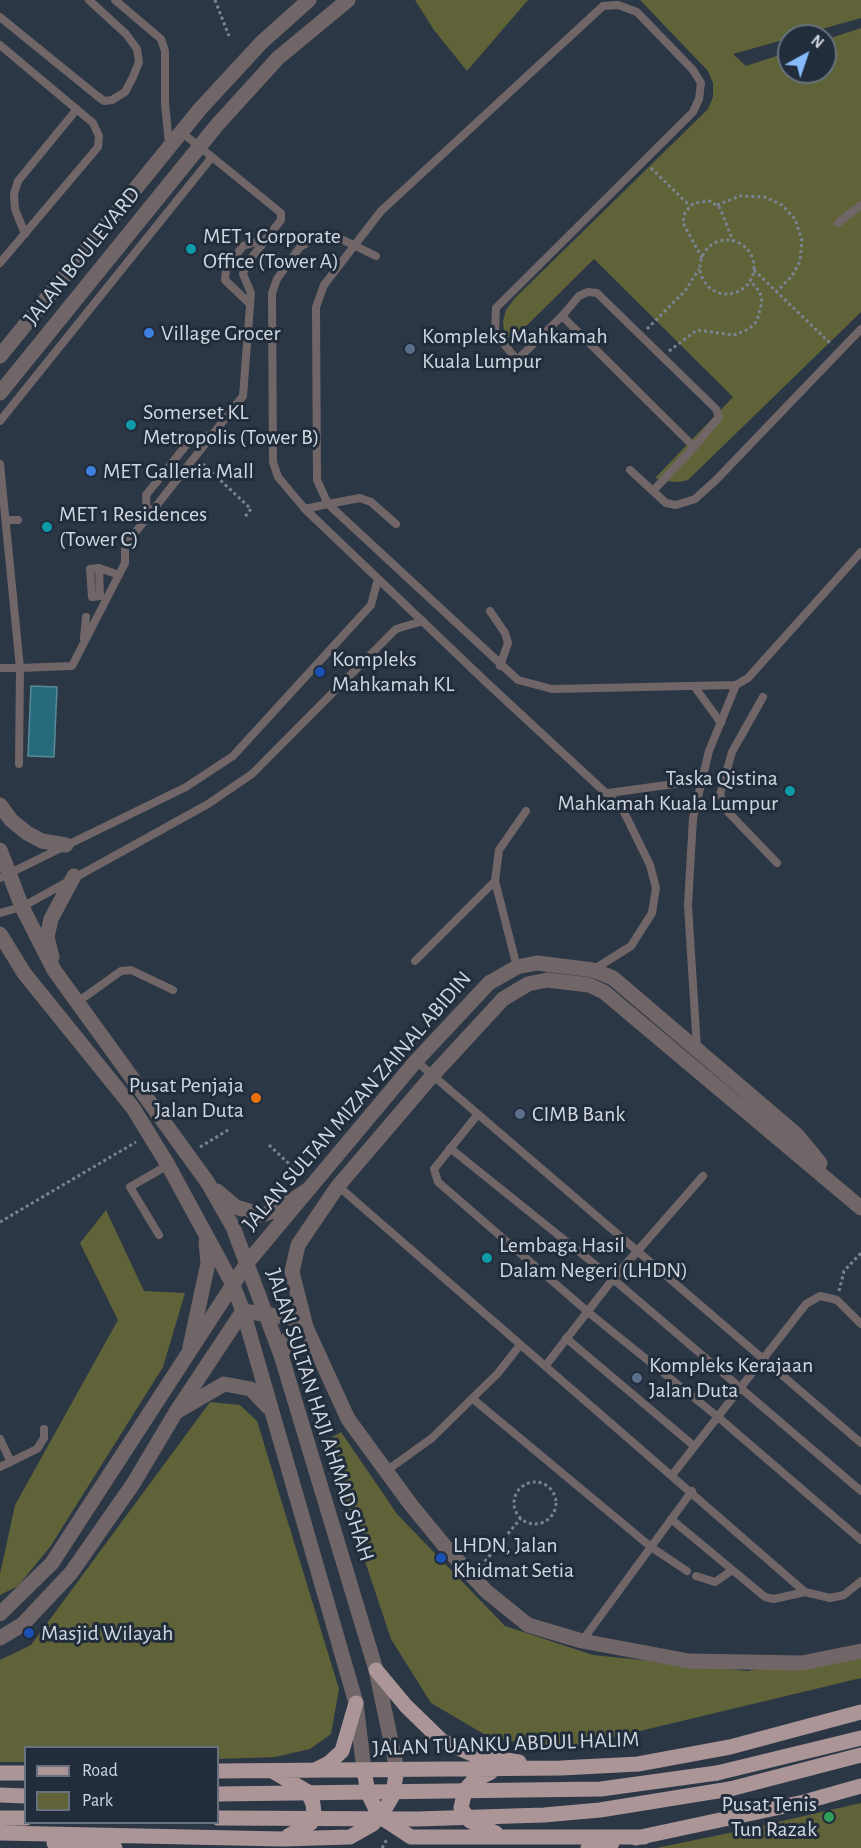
<!DOCTYPE html>
<style>
body{margin:0}
#map{position:relative;width:861px;height:1848px;overflow:hidden;background:#2c3746;font-family:"Alegreya Sans",sans-serif}
canvas{display:block}
.legend{position:absolute;left:24px;top:1746px;width:195px;height:78px;box-sizing:border-box;background:#222d3b;border:2px solid #68717d;margin:0;padding:8px 10px;list-style:none;font-size:18px;color:#d0d7e1}
.legend li{display:flex;align-items:center;gap:12px;height:30px}
.legend b{width:30px;border:2px solid #68717d}
.north{position:absolute;left:777px;top:24px;width:60px;height:60px;box-sizing:border-box;background:#222d3b;border:2px solid #68717d;border-radius:50%;rotate:40deg;font-size:16px;font-weight:700;line-height:24px;text-align:center;color:#d0d7e1}
.north::after{content:'';display:block;margin:auto;width:21px;height:27px;background:#87bbfb;clip-path:polygon(50% 0,100% 100%,50% 72%,0 100%)}
</style>
<div id="map">
<canvas width="861" height="1848"></canvas>
<ul class="legend">
<li><b style="height:8px;background:#ab9597"></b>Road</li>
<li><b style="height:16px;background:#5f6337"></b>Park</li>
</ul>
<div class="north">N</div>
</div>
<script>
const g = document.querySelector('canvas').getContext('2d');
g.lineJoin = 'round';
function paint(path, color) {
  g.fillStyle = color;
  g.fill(path, 'evenodd');
}
function toPath(rows) {
  const path = new Path2D();
  for (const r of rows) {
    if (r.length === 3) {
      path.moveTo(r[0] + r[2], r[1]);
      path.arc(r[0], r[1], r[2], 0, 2 * Math.PI);
      continue;
    }
    path.moveTo(r[0], r[1]);
    for (let i = 2; i < r.length; i += 2) path.lineTo(r[i], r[i + 1]);
  }
  return path;
}
function stroke(path, color, width, dash) {
  g.strokeStyle = color;
  g.lineWidth = width;
  g.lineCap = dash ? 'butt' : 'round';
  g.setLineDash(dash || []);
  g.stroke(path);
}
function label(font, color, halo, rows, align = 'center') {
  g.font = font + ' "Alegreya Sans",sans-serif';
  g.lineWidth = 6;
  g.setLineDash([]);
  g.textBaseline = 'middle';
  g.strokeStyle = halo;
  g.fillStyle = color;
  for (const [text, x, y, turn = 0] of rows) {
    g.save();
    g.translate(x, y);
    g.rotate((+turn || 0) * Math.PI / 180);
    g.textAlign = isNaN(turn) ? turn : align;
    if (halo) g.strokeText(text, 0, 0);
    g.fillText(text, 0, 0);
    g.restore();
  }
}
paint(toPath([
 [415,0,528,0,467,71,434,30],
 [640,0,861,0,861,18,733,54,746,66,789,52,789,72,825,72,825,40,861,28,861,312,688,480,679,482,663,481,655,478,733,397,594,259,511,341,504,332,503,321,506,310,514,299,708,109,713,97,713,83,708,71],
 [106,1210,144,1291,185,1293,163,1367,50,1547,18,1586,0,1595,0,1574,15,1505,118,1320,80,1243],
 [210,1402,240,1405,257,1421,339,1689,331,1734,310,1749,275,1757,218,1759,218,1748,26,1748,25,1762,0,1762,0,1660,31,1645],
 [341,1432,397,1514,505,1626,593,1655,748,1671,861,1647,861,1678,561,1750,489,1737,431,1703,391,1639,325,1441],
 [861,1803,861,1848,656,1848,734,1832]
]), '#5f6337');
const water = toPath([
 [31,686,57,687,54,757,28,756,31,686]
]);
paint(water, '#276a7c');
stroke(water, '#5a8b9a', 1.5);
stroke(toPath([
 [215,0,229,36],
 [651,168,690,206],
 [717,205,740,196,765,197,782,205,795,219,802,240,800,261,792,276,776,292],
 [727,267,27],
 [702,258,683,223,685,212,694,203,710,201,720,208,733,241],
 [754,270,832,345],
 [647,329,685,291,699,269],
 [669,351,697,330,734,335,749,329,757,321,762,302,760,292,750,281],
 [203,464,251,509,244,518],
 [269,1145,299,1173],
 [200,1147,228,1130],
 [0,1222,136,1142],
 [839,1291,844,1271,861,1253],
 [535,1503,21],
 [481,1566,521,1518],
 [406,1748,423,1742],
 [382,1848,387,1839]
]), '#7a8390', 3, [3, 3]);
stroke(toPath([
 [115,0,161,39,165,51,165,103,169,144],
 [0,17,96,95,104,101,112,100,125,92,133,77,139,62,137,49,126,34,89,0],
 [0,45,93,123,99,136,98,147,0,263],
 [181,132,212,157],
 [381,211,603,6,618,5,637,12,693,70,701,83,699,99,693,112,496,308,495,333,521,365],
 [838,223,861,205],
 [25,234,15,209,14,194,18,181,77,109],
 [376,256,343,240,317,237,300,247,277,279,272,293,273,462,278,477,305,509,485,681,622,808,650,865,656,888,652,913,631,946,593,970],
 [588,292,597,293,716,409,719,417,694,447,562,316,579,296,588,292],
 [250,304,225,280,226,268,243,246,265,239],
 [517,360,562,316],
 [0,421,212,157,281,213,281,220,246,265,243,274,251,293,243,396,130,539,125,549,125,563,72,666,20,668,0,464],
 [630,470,666,503,676,505,695,499,716,480,861,329],
 [653,491,694,447],
 [328,504,518,680,552,689,736,685,748,678,861,552],
 [328,504,360,498,371,502,396,524],
 [305,509,328,504,317,480,316,307,324,285],
 [147,517,146,495,192,438,212,435],
 [6,520,18,520],
 [99,568,100,596,92,597,90,569,99,568,119,575],
 [490,611,505,633,508,643,500,666],
 [84,638,86,617],
 [0,668,20,668,19,764],
 [694,686,721,723],
 [763,697,732,752,720,795,728,812,777,863],
 [609,793,703,780],
 [0,878,186,787,233,756,371,605,378,579],
 [0,913,22,907,208,804,252,774,396,629,423,621],
 [415,961,495,881],
 [517,967,495,881,499,850,526,811],
 [79,1001,121,971,131,970,173,990],
 [697,1048,688,905,693,818,709,751,736,685],
 [416,1061,861,1443],
 [478,1114,434,1169,438,1182,588,1312,718,1417,861,1540],
 [450,1148,613,1279,861,1491],
 [338,1186,805,1592,830,1598,844,1595,861,1581],
 [159,1235,130,1187,168,1165],
 [566,1338,694,1446],
 [546,1365,613,1279,703,1176],
 [473,1399,651,1547,687,1571],
 [0,1439,11,1462],
 [0,1467,37,1449,44,1438,44,1429],
 [386,1471,432,1438,498,1373,520,1345],
 [673,1474,806,1304,820,1296,837,1300,861,1324],
 [671,1519,765,1597,774,1599,805,1592],
 [696,1576,715,1582,731,1571],
 [582,1641,692,1491]
]), '#716667', 8);
stroke(toPath([
 [0,356,200,109,262,42,309,0],
 [0,393,217,125,278,58,348,0],
 [861,1208,604,992,589,985,547,980,528,984,503,999,432,1076,338,1186,298,1245,292,1272,306,1327,348,1419,411,1505,448,1550,486,1591,528,1625,582,1641,689,1661,802,1663,861,1651],
 [281,1355,289,1337,306,1327],
 [0,1614,52,1563,247,1263,416,1061,489,983,517,967,537,963,593,970,613,978,797,1135,820,1163],
 [0,1638,23,1624,71,1573,133,1484,176,1412,243,1311,304,1320]
]), '#716667', 15);
stroke(toPath([
 [0,805,11,820,27,833,42,841,66,845],
 [0,850,22,907,54,970,208,1183,233,1227,281,1355,376,1670,397,1770],
 [0,934,24,973,133,1108,168,1165,232,1283,243,1311,356,1703,364,1770],
 [52,957,47,937,51,919,74,876],
 [217,1191,236,1207,262,1215,279,1209,306,1191],
 [190,1347,208,1263,206,1242],
 [176,1412,224,1384,251,1389,268,1407]
]), '#716667', 15);
stroke(toPath([
 [376,1670,406,1706,442,1741,474,1755,519,1762],
 [317,1769,329,1763,342,1751,356,1703],
 [364,1770,368,1793,379,1816,411,1837,644,1837],
 [218,1771,561,1768,638,1764,730,1747,861,1712],
 [274,1772,308,1792,313,1804,314,1814,311,1823,288,1836],
 [491,1772,473,1781,465,1790,461,1808,470,1821,496,1833],
 [0,1773,26,1773],
 [717,1773,861,1738],
 [730,1789,861,1755],
 [0,1795,26,1796],
 [0,1818,26,1818],
 [0,1833,282,1839,350,1837,373,1824,386,1807,392,1797,397,1770],
 [636,1838,804,1802,861,1786],
 [54,1843,115,1848],
 [588,1848,612,1843]
]), '#ab9597', 15);
stroke(toPath([
 [324,285,381,211]
]), '#716667', 8);
stroke(toPath([
 [218,1794,601,1789,717,1773],
 [218,1818,417,1819,544,1815,600,1810,730,1789]
]), '#ab9597', 15);
for (const [x, y, r, color] of [
 [191,249,6,"#0f9aa8"],
 [149,333,6,"#3f7fe0"],
 [410,349,6,"#5c6f8a"],
 [131,425,6,"#0f9aa8"],
 [91,471,6,"#3f7fe0"],
 [47,527,6,"#0f9aa8"],
 [320,672,6,"#1a4fb4"],
 [790,791,6,"#0f9aa8"],
 [256,1098,6,"#e8710a"],
 [520,1114,6,"#5c6f8a"],
 [487,1258,6,"#0f9aa8"],
 [637,1378,6,"#5c6f8a"],
 [441,1558,6,"#1a4fb4"],
 [29,1633,6,"#1a4fb4"],
 [829,1817,6,"#2e9e5b"]
]) {
  const dot = new Path2D();
  dot.arc(x, y, r, 0, 2 * Math.PI);
  g.fillStyle = color;
  g.fill(dot);
  stroke(dot, '#222d3b', 2);
}
label('22px', '#d0d7e1', '#222d3b', [
 ["MET 1 Corporate",203,236],
 ["Office (Tower A)",203,261],
 ["Village Grocer",161,333],
 ["Kompleks Mahkamah",422,336],
 ["Kuala Lumpur",422,361],
 ["Somerset KL",143,412],
 ["Metropolis (Tower B)",143,437],
 ["MET Galleria Mall",103,471],
 ["MET 1 Residences",59,514],
 ["(Tower C)",59,539],
 ["Kompleks",332,659],
 ["Mahkamah KL",332,684],
 ["Taska Qistina",778,778,"right"],
 ["Mahkamah Kuala Lumpur",778,803,"right"],
 ["Pusat Penjaja",244,1085,"right"],
 ["Jalan Duta",244,1110,"right"],
 ["CIMB Bank",532,1114],
 ["Lembaga Hasil",499,1245],
 ["Dalam Negeri (LHDN)",499,1270],
 ["Kompleks Kerajaan",649,1365],
 ["Jalan Duta",649,1390],
 ["LHDN, Jalan",453,1545],
 ["Khidmat Setia",453,1570],
 ["Masjid Wilayah",41,1633],
 ["Pusat Tenis",817,1804,"right"],
 ["Tun Razak",817,1829,"right"]
], 'left');
label('22px', '#d0d7e1', '#222d3b', [
 ["JALAN BOULEVARD",82,256,-51],
 ["JALAN SULTAN MIZAN ZAINAL ABIDIN",357,1101,-49],
 ["JALAN SULTAN HAJI AHMAD SHAH",320,1415,72],
 ["JALAN TUANKU ABDUL HALIM",506,1744,-2]
]);
</script>
